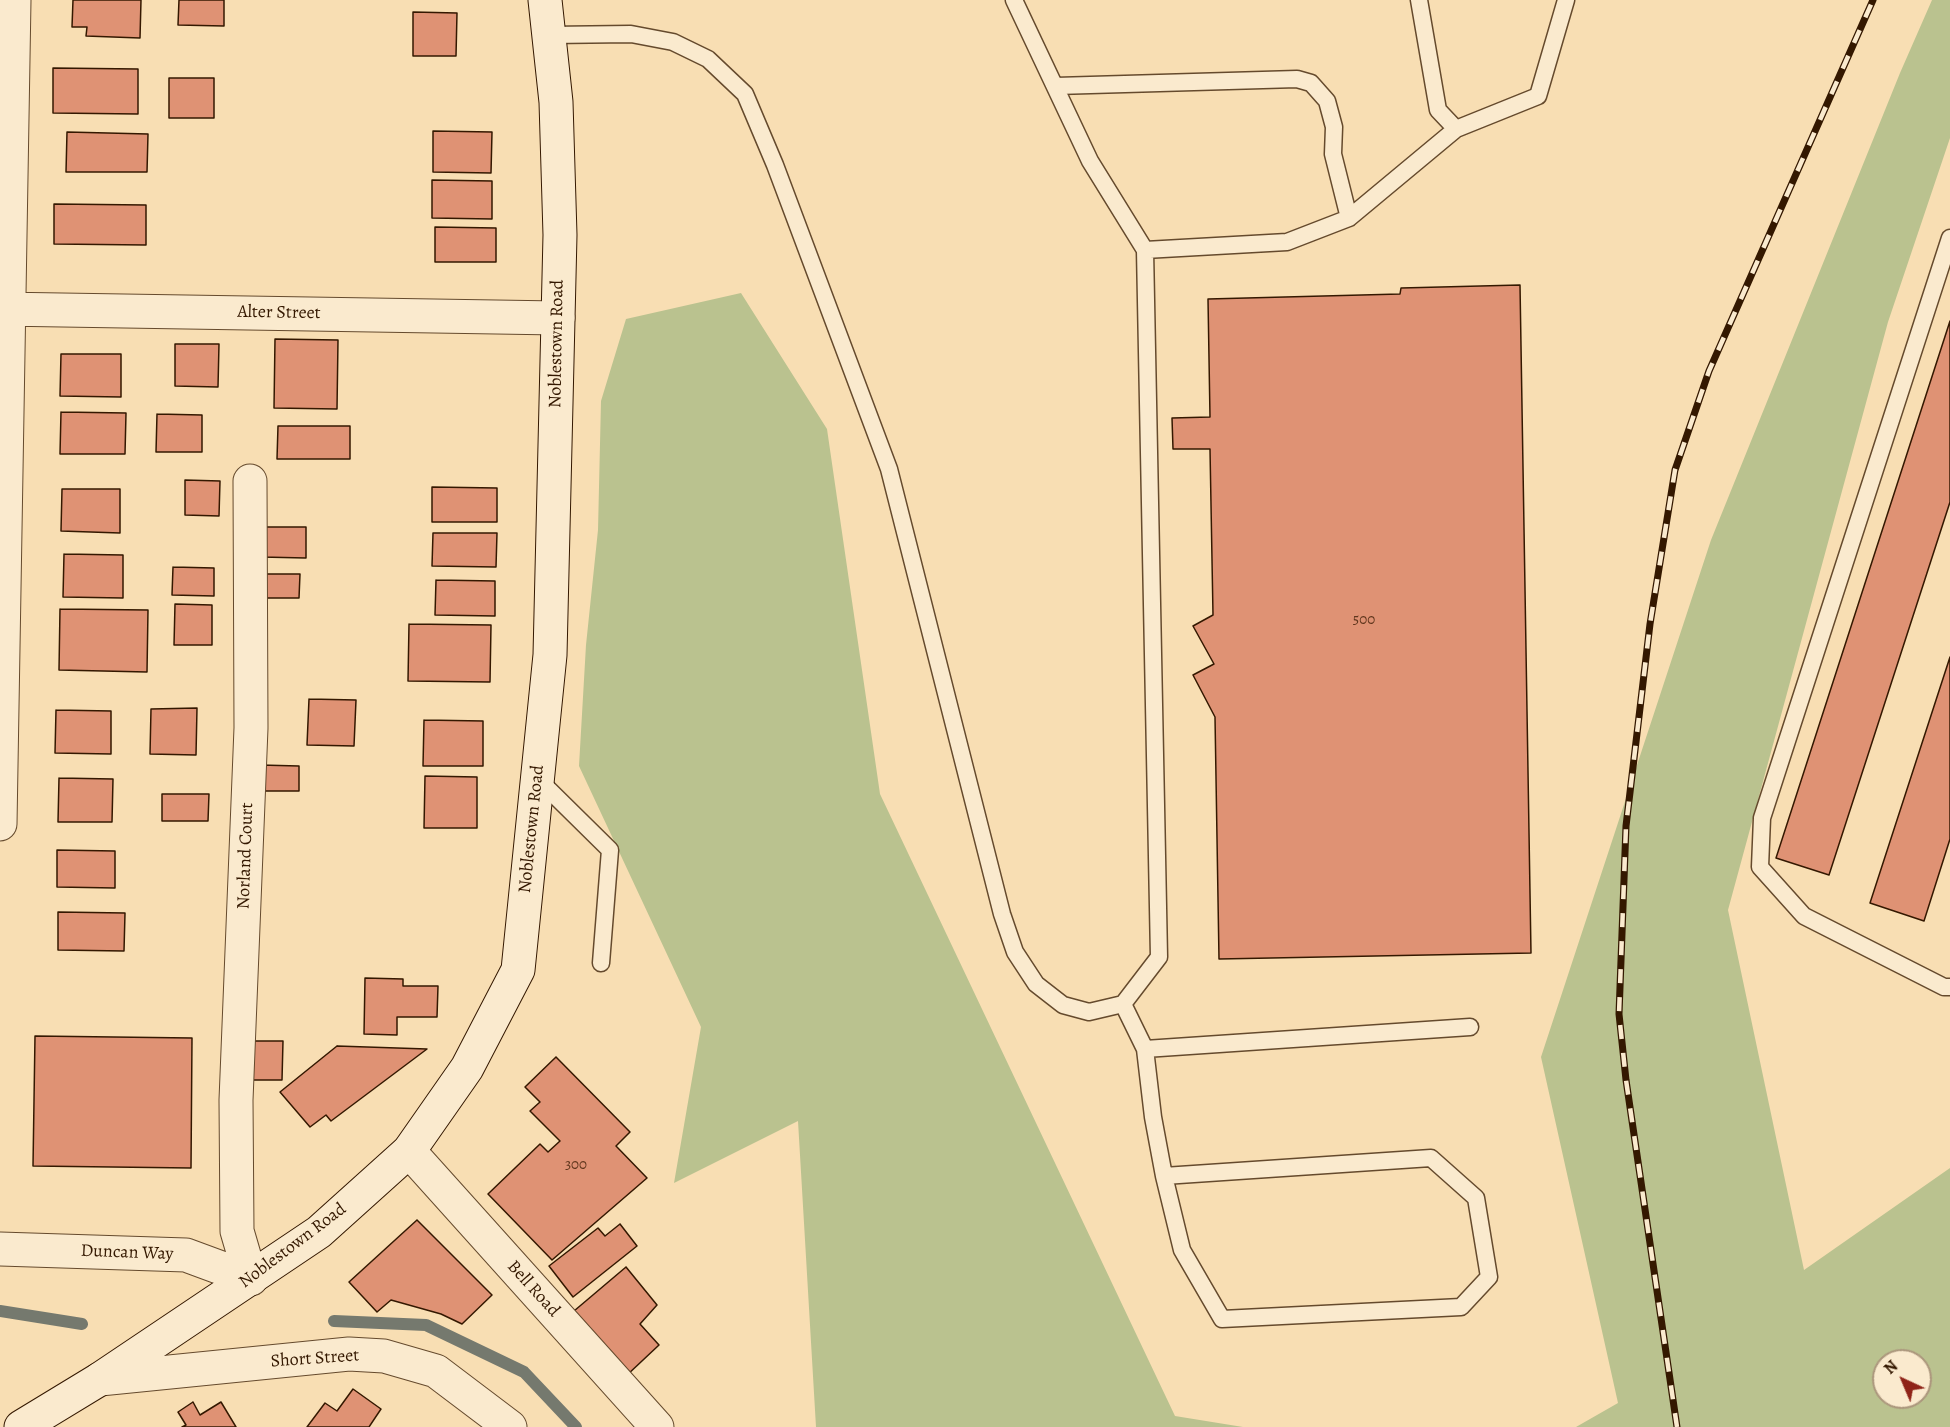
<!DOCTYPE html>
<style>
body{margin:0}
#map{position:relative;width:1950px;height:1427px;overflow:hidden;background:#f8deb3;font-family:Alegreya,serif}
canvas{display:block}
.north{position:absolute;left:1872px;top:1349px;width:60px;height:60px;box-sizing:border-box;background:#faeace;border:2px solid #ab967c;border-radius:50%;rotate:316deg;font-size:16px;font-weight:700;line-height:24px;text-align:center;color:#341800}
.north::after{content:'';display:block;margin:auto;width:21px;height:27px;background:#8f2418;clip-path:polygon(50% 0,100% 100%,50% 72%,0 100%)}
</style>
<div id="map">
<canvas width="1950" height="1427"></canvas>
<div class="north">N</div>
</div>
<script>
const g = document.querySelector('canvas').getContext('2d');
g.lineJoin = 'round';
function paint(path, color) {
  g.fillStyle = color;
  g.fill(path, 'evenodd');
}
function toPath(rows) {
  const path = new Path2D();
  for (const r of rows) {
    path.moveTo(r[0], r[1]);
    for (let i = 2; i < r.length; i += 2) path.lineTo(r[i], r[i + 1]);
  }
  return path;
}
function stroke(path, color, width, dash) {
  g.strokeStyle = color;
  g.lineWidth = width;
  g.lineCap = dash ? 'butt' : 'round';
  g.setLineDash(dash || []);
  g.stroke(path);
}
function label(font, color, halo, rows, align = 'center') {
  g.font = font + ' Alegreya,serif';
  g.lineWidth = 5;
  g.setLineDash([]);
  g.textBaseline = 'middle';
  g.strokeStyle = halo;
  g.fillStyle = color;
  for (const [text, x, y, turn = 0] of rows) {
    g.save();
    g.translate(x, y);
    g.rotate((+turn || 0) * Math.PI / 180);
    g.textAlign = isNaN(turn) ? turn : align;
    if (halo) g.strokeText(text, 0, 0);
    g.fillText(text, 0, 0);
    g.restore();
  }
}
paint(toPath([
 [1932,0,1950,0,1950,138,1888,322,1728,910,1804,1270,1950,1168,1950,1427,1576,1427,1618,1403,1541,1057,1711,540,1900,73],
 [1884,1361,1920,1361,1920,1397,1884,1397],
 [741,293,827,429,880,794,1175,1416,1243,1427,816,1427,798,1121,674,1183,701,1027,579,766,586,645,598,530,601,401,626,319]
]), '#bac28f');
stroke(toPath([
 [0,1311,82,1324],
 [334,1321,426,1325,524,1372,576,1427]
]), '#75796e', 12);
const building = toPath([
 [73,0,141,0,140,38,86,36,87,27,72,27,73,0],
 [179,0,224,0,224,26,178,25,179,0],
 [413,12,457,13,456,56,413,56,413,12],
 [53,68,138,69,138,114,53,113,53,68],
 [169,78,214,78,214,118,169,118,169,78],
 [433,131,492,132,491,173,433,172,433,131],
 [67,132,148,134,147,172,66,172,67,132],
 [432,180,492,181,492,219,432,218,432,180],
 [54,204,146,205,146,245,54,244,54,204],
 [435,227,496,228,496,262,435,262,435,227],
 [1520,285,1531,953,1219,959,1215,717,1193,675,1214,664,1193,626,1213,615,1210,449,1173,449,1172,418,1210,417,1208,299,1400,294,1401,288,1520,285],
 [1950,321,1950,502,1829,875,1776,858,1950,321],
 [275,339,338,340,337,409,274,408,275,339],
 [175,344,219,344,218,387,175,386,175,344],
 [61,354,121,354,121,397,60,396,61,354],
 [61,412,126,413,125,454,60,454,61,412],
 [157,414,202,415,202,452,156,452,157,414],
 [278,426,350,426,350,459,277,459,278,426],
 [185,480,220,481,219,516,185,515,185,480],
 [432,487,497,488,497,522,432,522,432,487],
 [62,489,120,489,120,533,61,531,62,489],
 [261,527,306,527,306,558,261,557,261,527],
 [433,533,497,533,496,567,432,566,433,533],
 [64,554,123,555,123,598,63,597,64,554],
 [173,567,214,568,214,596,172,595,173,567],
 [261,574,300,574,299,598,260,598,261,574],
 [436,580,495,581,495,616,435,615,436,580],
 [175,604,212,605,212,645,174,645,175,604],
 [60,609,148,610,147,672,59,670,60,609],
 [409,624,491,625,490,682,408,681,409,624],
 [1950,657,1950,839,1924,921,1870,903,1950,657],
 [309,699,356,700,354,746,307,745,309,699],
 [197,708,196,755,150,754,151,709,197,708],
 [56,710,111,711,111,754,55,753,56,710],
 [424,720,483,721,483,766,423,766,424,720],
 [260,765,299,766,299,791,260,791,260,765],
 [425,776,477,777,477,828,424,828,425,776],
 [59,778,113,779,112,822,58,822,59,778],
 [162,794,209,794,208,821,162,821,162,794],
 [57,850,115,851,115,888,57,887,57,850],
 [58,912,125,913,124,951,58,950,58,912],
 [365,978,403,979,403,986,438,986,437,1017,397,1017,397,1035,364,1034,365,978],
 [35,1036,192,1038,191,1168,33,1166,35,1036],
 [253,1041,283,1041,282,1080,252,1080,253,1041],
 [337,1046,427,1049,331,1121,326,1115,310,1127,280,1092,337,1046],
 [556,1057,630,1132,616,1146,647,1178,552,1260,488,1194,540,1144,548,1152,560,1141,530,1111,540,1102,525,1087,556,1057],
 [417,1220,492,1295,462,1324,441,1314,391,1300,377,1312,349,1282,417,1220],
 [620,1224,637,1246,573,1297,549,1266,598,1228,605,1236,620,1224],
 [626,1267,657,1305,640,1324,659,1345,626,1376,574,1311,626,1267],
 [353,1389,381,1409,369,1427,307,1427,325,1403,337,1411,353,1389],
 [193,1402,200,1415,221,1402,236,1427,182,1427,186,1425,178,1412,193,1402]
]);
paint(building, '#df9274');
stroke(building, '#341800', 1.5);
const service = toPath([
 [1419,0,1438,110,1456,129],
 [550,35,631,34,673,42,708,59,745,94,775,165,889,469,1002,914,1015,952,1036,984,1063,1005,1089,1012,1123,1004,1159,957,1145,250,1090,161,1014,0],
 [1056,86,1297,79,1311,83,1327,101,1334,127,1333,154,1349,218],
 [1950,238,1762,818,1760,867,1804,916,1944,987,1950,987],
 [1145,250,1287,242,1349,218,1456,129,1538,96,1566,0],
 [538,779,610,850,601,963],
 [1123,1004,1145,1049,1153,1117,1164,1176,1182,1250,1222,1319,1461,1307,1489,1277,1476,1198,1431,1158,1164,1176],
 [1145,1049,1470,1027]
]);
const minor = toPath([
 [0,309,558,318],
 [250,481,251,728,236,1100,237,1231,251,1279],
 [0,824,14,0],
 [409,1151,657,1427],
 [0,1249,186,1255,251,1279],
 [100,1379,349,1354,384,1356,436,1371,510,1427]
]);
const secondary = toPath([
 [21,1427,100,1379,319,1232,409,1151,467,1068,518,970,550,655,560,235,556,102,545,0]
]);
stroke(service, '#654a2d', 19);
stroke(minor, '#654a2d', 35);
stroke(secondary, '#341800', 35);
stroke(service, '#faeace', 16);
stroke(minor, '#faeace', 33);
stroke(secondary, '#faeace', 33);
const rail = toPath([
 [1677,1427,1626,1080,1619,1014,1626,826,1650,624,1675,470,1709,371,1873,0]
]);
stroke(rail, '#341800', 7);
stroke(rail, '#faeace', 4.5, [14]);
label('15px', '#5f361d', null, [
 ["500",1364,620],
 ["300",576,1165]
]);
label('18px', '#341800', '#faeace', [
 ["Alter Street",279,313,1],
 ["Noblestown Road",557,344,-89],
 ["Noblestown Road",532,829,-84],
 ["Norland Court",246,856,-88],
 ["Noblestown Road",293,1246,-37],
 ["Duncan Way",127,1253,2],
 ["Bell Road",533,1289,48],
 ["Short Street",315,1359,-4]
]);
</script>
